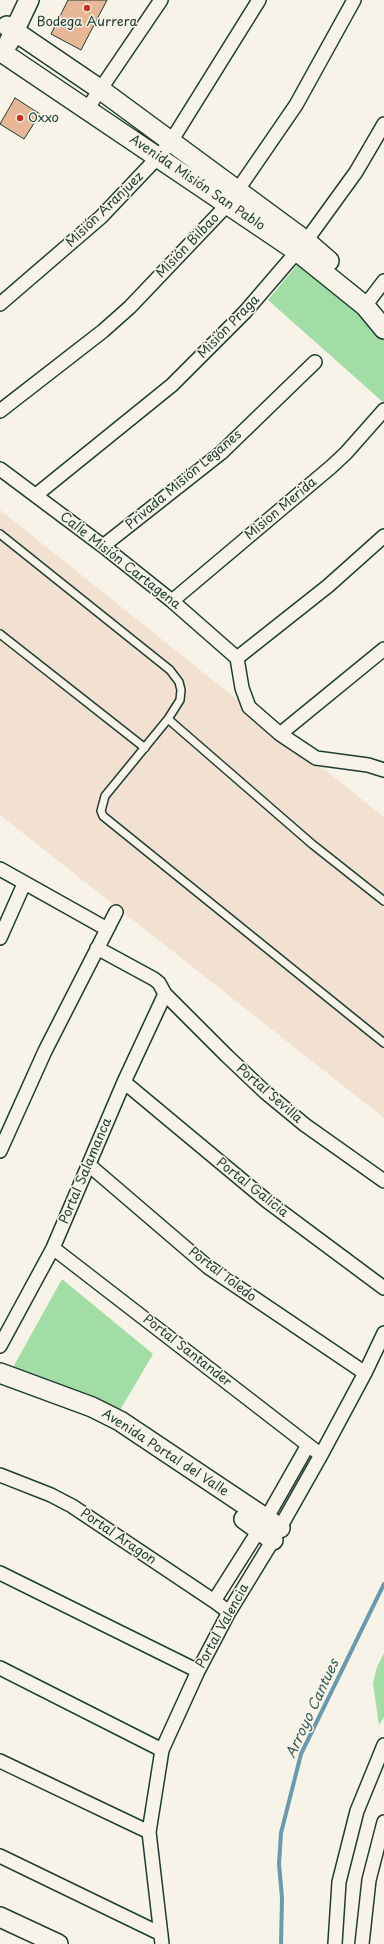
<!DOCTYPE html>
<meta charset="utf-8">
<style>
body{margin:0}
canvas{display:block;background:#f7f3e8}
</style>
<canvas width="384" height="1944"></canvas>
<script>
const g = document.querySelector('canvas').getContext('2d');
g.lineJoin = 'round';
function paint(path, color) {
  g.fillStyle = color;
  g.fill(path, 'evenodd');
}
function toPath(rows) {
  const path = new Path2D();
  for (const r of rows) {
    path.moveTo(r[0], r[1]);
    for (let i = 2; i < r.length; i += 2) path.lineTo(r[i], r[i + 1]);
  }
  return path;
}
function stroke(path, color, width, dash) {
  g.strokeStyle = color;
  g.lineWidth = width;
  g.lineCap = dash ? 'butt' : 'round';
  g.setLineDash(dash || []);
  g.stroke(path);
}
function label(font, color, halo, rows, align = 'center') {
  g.font = font + ' "Playpen Sans",sans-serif';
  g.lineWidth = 3;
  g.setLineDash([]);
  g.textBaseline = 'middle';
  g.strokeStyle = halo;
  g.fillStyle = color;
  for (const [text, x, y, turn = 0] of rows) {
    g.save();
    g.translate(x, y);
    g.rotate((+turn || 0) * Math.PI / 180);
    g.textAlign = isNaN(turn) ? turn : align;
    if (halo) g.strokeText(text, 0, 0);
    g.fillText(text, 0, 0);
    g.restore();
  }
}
paint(toPath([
 [0,510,384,817,384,1118,0,815]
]), '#f2e1d0');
paint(toPath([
 [302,259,361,310,384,340,384,403,268,300],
 [62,1279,153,1354,119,1412,11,1371],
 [384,1653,384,1717,379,1725,373,1683,377,1667]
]), '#a1dda4');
stroke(toPath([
 [281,1944,282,1898,279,1864,281,1833,301,1754,384,1584]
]), '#6b99ad', 4);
const building = toPath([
 [68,0,107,0,81,50,51,34,68,0],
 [15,98,40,114,24,139,0,124,15,98]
]);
paint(building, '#e7b798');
stroke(building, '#1f3d34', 1);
const lane = toPath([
 [0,534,170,670,179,682,181,690,180,700,168,719,312,844,384,901],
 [0,634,145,748],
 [168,719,105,796,101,811,103,816,384,1043]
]);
const street = toPath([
 [87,109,161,0],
 [0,304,101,217,158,157,170,143,259,0],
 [365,306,384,281],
 [0,411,103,331,130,307,228,204,296,105,354,0],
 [0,469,103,546,172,601,237,658],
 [36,495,172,385,245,312,306,241,356,172,384,124],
 [103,546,221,453,315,362],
 [172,601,331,467,346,453,384,410],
 [237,658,242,688,249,707,280,734,316,758,368,765,384,770],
 [237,658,328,586,384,536],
 [280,734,384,649],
 [0,869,107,929],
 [0,938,24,884],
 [97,948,154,979,159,983,165,994,227,1056,265,1092,305,1125,384,1181],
 [124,1082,267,1201,384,1288],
 [0,1151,45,1051,116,912],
 [89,1165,208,1267,365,1373],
 [53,1248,321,1455],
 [0,1346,53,1248,124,1082,165,994],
 [0,1475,51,1495,72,1506,214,1601,229,1612],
 [0,1573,198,1671],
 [214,1601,266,1519,308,1445],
 [0,1668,162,1750],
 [0,1761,149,1832],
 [0,1856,161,1934],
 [162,1944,149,1832,162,1750,198,1671,229,1612,273,1540,321,1455,365,1373,384,1333],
 [335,1944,339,1882,357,1811,384,1745],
 [362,1944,369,1880,384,1822]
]);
const secondary = toPath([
 [7,26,101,90,306,241,329,261],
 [9,42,29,0],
 [0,51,298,252,365,306,384,329],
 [0,1373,92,1407,120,1421,280,1528],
 [244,1519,273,1540],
 [0,1917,58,1944]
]);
stroke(lane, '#1f3d34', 10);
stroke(street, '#1f3d34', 16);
stroke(secondary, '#1f3d34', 22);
stroke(lane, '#f7f3e8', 7);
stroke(street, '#f7f3e8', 13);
stroke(secondary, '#f7f3e8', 19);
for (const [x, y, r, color] of [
 [87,8,4,"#c8321e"],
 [20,118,4,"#c8321e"]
]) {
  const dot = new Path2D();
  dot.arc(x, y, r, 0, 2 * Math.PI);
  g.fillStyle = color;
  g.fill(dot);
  stroke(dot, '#f7f3e8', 1.5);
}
label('13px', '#1f3d34', '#f7f3e8', [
 ["Bodega Aurrera",87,22],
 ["Oxxo",28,118,"left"]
]);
label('13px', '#1f3d34', '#f7f3e8', [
 ["Avenida Misión San Pablo",197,183,34],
 ["Misión Aranjuez",105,210,-44],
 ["Misión Bilbao",188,246,-46],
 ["Misión Praga",229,327,-46],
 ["Privada Misión Leganes",184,480,-40],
 ["Mision Merida",281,509,-40],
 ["Calle Misión Cartagena",120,561,38],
 ["Portal Sevilla",269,1094,41],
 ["Portal Salamanca",86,1171,-67],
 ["Portal Galicia",252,1188,38],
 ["Portal Toledo",222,1275,37],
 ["Portal Santander",187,1351,38],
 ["Avenida Portal del Valle",165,1453,33],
 ["Portal Aragon",118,1537,34],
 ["Portal Valencia",223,1626,-61]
]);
label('italic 14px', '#385c5c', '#f7f3e8', [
 ["Arroyo Cantues",313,1709,-65]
]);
</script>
